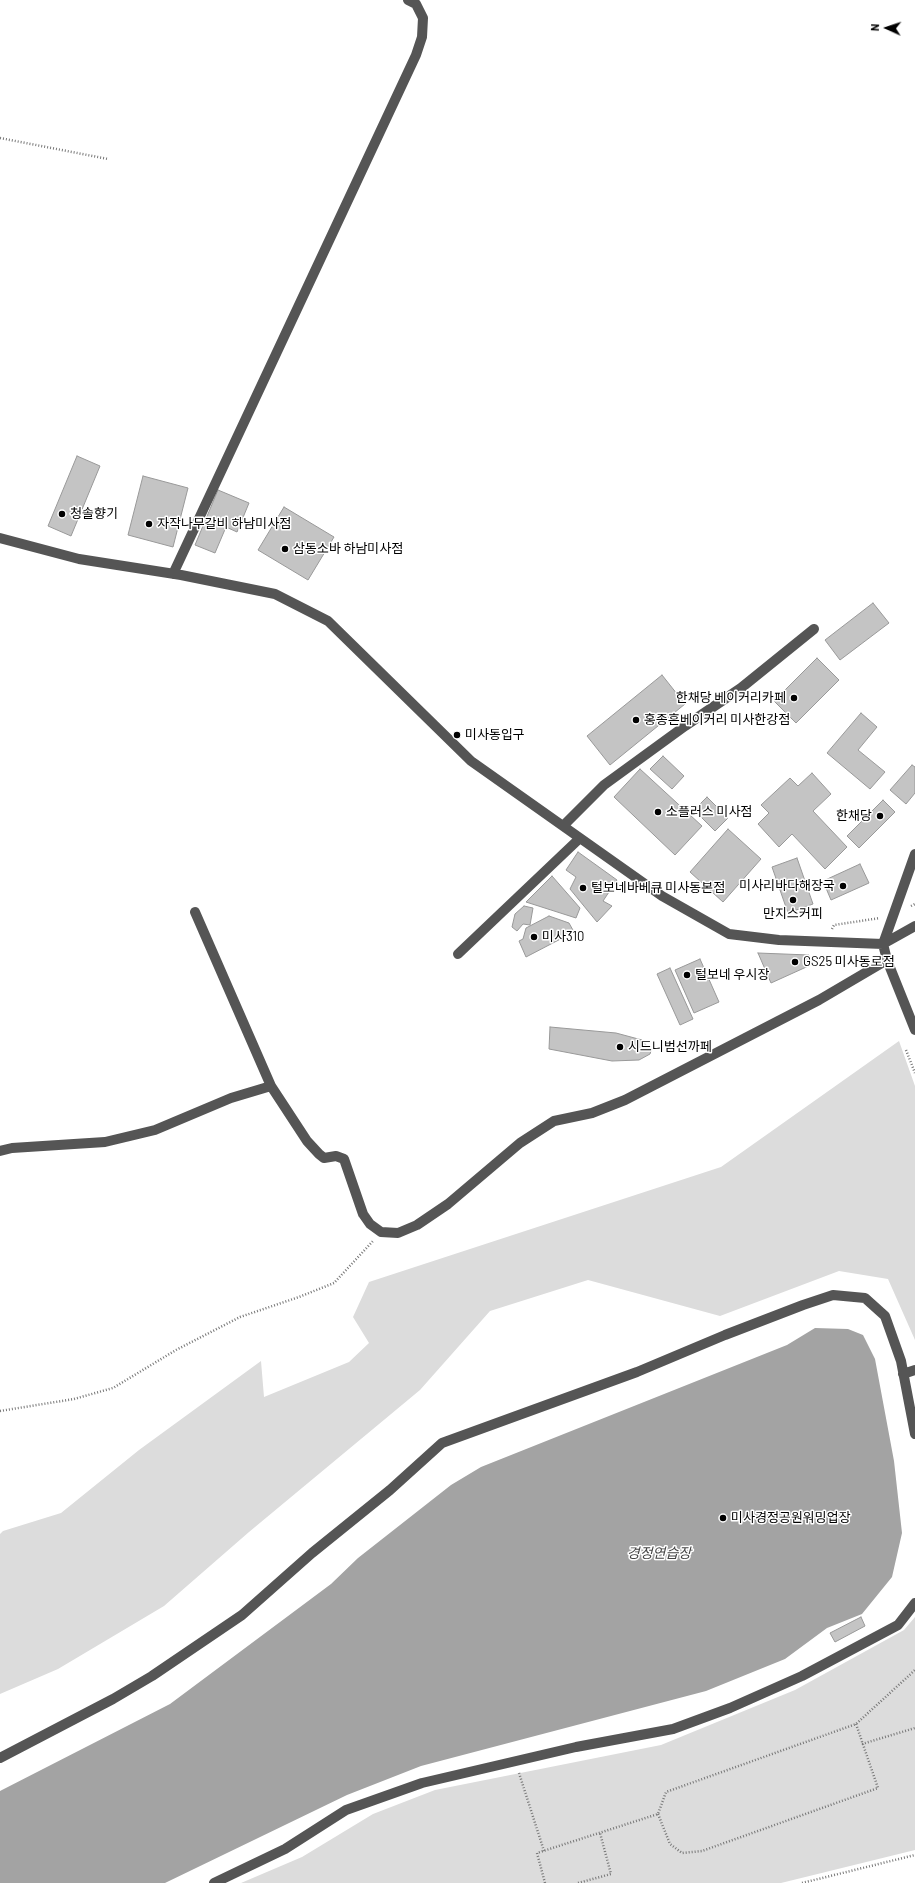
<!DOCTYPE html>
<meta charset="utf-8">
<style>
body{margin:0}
#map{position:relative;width:915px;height:1883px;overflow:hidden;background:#fff;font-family:Barlow,sans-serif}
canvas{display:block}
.north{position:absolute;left:867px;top:8px;width:40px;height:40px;-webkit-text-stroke:3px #fff;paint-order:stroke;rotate:273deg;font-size:11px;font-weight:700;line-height:16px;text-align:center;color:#000}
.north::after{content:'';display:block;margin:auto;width:14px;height:18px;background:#000;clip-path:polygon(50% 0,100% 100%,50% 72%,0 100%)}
</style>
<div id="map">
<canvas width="915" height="1883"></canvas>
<div class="north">N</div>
</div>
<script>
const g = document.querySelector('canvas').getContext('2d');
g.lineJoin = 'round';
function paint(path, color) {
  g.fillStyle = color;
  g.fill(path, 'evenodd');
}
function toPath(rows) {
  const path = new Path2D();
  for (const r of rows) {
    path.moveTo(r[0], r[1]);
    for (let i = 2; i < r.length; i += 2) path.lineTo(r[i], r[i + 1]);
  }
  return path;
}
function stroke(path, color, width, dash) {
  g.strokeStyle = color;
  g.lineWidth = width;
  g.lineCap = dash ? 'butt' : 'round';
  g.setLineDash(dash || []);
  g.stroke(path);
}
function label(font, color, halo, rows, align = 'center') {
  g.font = font + ' Barlow,"Noto Sans KR",sans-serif';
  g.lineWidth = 3;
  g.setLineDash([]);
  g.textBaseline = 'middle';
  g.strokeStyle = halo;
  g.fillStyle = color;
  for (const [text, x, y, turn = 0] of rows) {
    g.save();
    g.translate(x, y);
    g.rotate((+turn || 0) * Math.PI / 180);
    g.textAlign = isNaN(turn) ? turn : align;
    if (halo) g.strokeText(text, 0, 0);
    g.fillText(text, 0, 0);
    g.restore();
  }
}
paint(toPath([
 [899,1041,915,1086,915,1340,888,1279,839,1271,720,1316,588,1280,490,1311,420,1390,249,1532,164,1606,58,1669,0,1694,0,1534,3,1531,61,1513,139,1450,261,1361,264,1397,349,1362,369,1343,353,1317,369,1282,721,1167],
 [915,1617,915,1850,781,1883,241,1883,302,1857,373,1814,435,1790,661,1745,795,1690,904,1630]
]), '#dcdcdc');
paint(toPath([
 [815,1328,848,1329,863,1335,875,1359,894,1461,902,1533,892,1577,862,1614,827,1628,785,1659,706,1691,421,1766,347,1795,165,1883,0,1883,0,1791,170,1704,331,1584,358,1558,451,1485,481,1467,787,1345]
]), '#a3a3a3');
const building = toPath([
 [77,456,100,466,71,536,48,526,77,456],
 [143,476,188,488,173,547,128,535,143,476],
 [218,490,249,503,237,532,226,527,215,553,195,545,218,490],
 [284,507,334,537,308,580,258,550,284,507],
 [873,603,889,623,840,660,825,640,873,603],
 [817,658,839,680,796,723,774,701,817,658],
 [662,675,685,704,610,765,587,736,662,675],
 [861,713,877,727,858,750,885,772,870,789,827,753,861,713],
 [663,756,684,776,672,789,650,769,663,756],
 [912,765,915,767,915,793,906,804,890,790,912,765],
 [640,769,702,826,675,855,614,797,640,769],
 [812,773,831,794,813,811,847,847,825,869,792,834,779,847,758,824,769,813,761,805,790,778,798,786,812,773],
 [707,797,728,818,715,831,694,810,707,797],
 [883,800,895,812,859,848,847,836,883,800],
 [728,829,761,859,723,902,690,872,728,829],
 [578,852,617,880,603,901,612,906,597,922,570,889,576,877,566,870,578,852],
 [797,858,813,904,788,913,772,867,797,858],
 [860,864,869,883,831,900,823,881,860,864],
 [552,876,580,908,576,918,526,902,552,876],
 [524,906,533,908,530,925,523,924,517,931,512,927,515,914,524,906],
 [549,916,569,923,574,932,526,957,519,941,523,939,526,928,549,916],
 [758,953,809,955,813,964,771,983,758,953],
 [700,959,719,1002,694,1013,675,970,700,959],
 [670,968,693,1019,680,1025,657,974,670,968],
 [550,1027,616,1033,642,1040,651,1051,650,1054,639,1060,612,1061,549,1049,550,1027],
 [861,1617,865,1626,835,1642,830,1633,861,1617]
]);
paint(building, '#c4c4c4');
stroke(building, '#999', 1);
stroke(toPath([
 [0,138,108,159],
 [911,906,915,904],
 [832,929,834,925,880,918],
 [906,1050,915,1073],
 [0,1411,74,1399,113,1388,176,1350,240,1317,299,1297,334,1283,373,1241],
 [862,1744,915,1728],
 [519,1773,544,1851],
 [658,1814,670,1844,682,1853,702,1851,878,1788,856,1724],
 [545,1883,537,1853,658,1814,666,1792,856,1724,915,1670],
 [578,1883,611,1874,600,1833],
 [802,1883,915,1855]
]), '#777', 2.5, [1, 2]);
stroke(toPath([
 [0,538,79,559,181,575,275,594,328,621,471,761,662,896,729,934,779,940,883,944,915,926],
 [173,574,416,55,422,37,423,18,416,4,408,0],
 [563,826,604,785,685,726,741,688,814,629],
 [195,912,271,1086,307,1141,319,1154,324,1158,336,1156,344,1159,363,1214,370,1224,381,1232,398,1233,417,1225,448,1204,520,1143,554,1121,592,1113,625,1100,819,1000,887,960],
 [883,944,915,854],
 [883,944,887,960,915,1030],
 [458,954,580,838],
 [0,1151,12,1148,105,1142,155,1130,231,1098,271,1086],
 [903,1374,915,1370],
 [0,1758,113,1699,152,1676,242,1615,312,1553,390,1490,442,1443,637,1372,725,1335,803,1305,833,1295,865,1298,885,1316,901,1361,915,1434],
 [214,1883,285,1849,346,1810,422,1783,576,1747,673,1729,730,1708,802,1676,898,1625,915,1603]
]), '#555', 10);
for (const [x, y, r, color] of [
 [62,514,4,"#000"],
 [149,524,4,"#000"],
 [285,549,4,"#000"],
 [794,698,4,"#000"],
 [636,720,4,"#000"],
 [457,735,4,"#000"],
 [658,812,4,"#000"],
 [880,816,4,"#000"],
 [843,886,4,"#000"],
 [583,888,4,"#000"],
 [793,900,4,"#000"],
 [534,937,4,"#000"],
 [795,962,4,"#000"],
 [687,975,4,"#000"],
 [620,1047,4,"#000"],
 [723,1518,4,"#000"]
]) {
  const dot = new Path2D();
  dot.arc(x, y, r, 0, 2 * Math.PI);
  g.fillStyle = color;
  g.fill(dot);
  stroke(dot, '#fff', 1.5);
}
label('13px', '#000', '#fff', [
 ["청솔향기",70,514],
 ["자작나무갈비 하남미사점",157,524],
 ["삼동소바 하남미사점",293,549],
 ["한채당 베이커리카페",786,698,"right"],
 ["홍종흔베이커리 미사한강점",644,720],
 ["미사동입구",465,735],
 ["소플러스 미사점",666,812],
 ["한채당",872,816,"right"],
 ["미사리바다해장국",835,886,"right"],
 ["털보네바베큐 미사동본점",591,888],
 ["만지스커피",793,914,"center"],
 ["미사310",542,937],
 ["GS25 미사동로점",803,962],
 ["털보네 우시장",695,975],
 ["시드니범선까페",628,1047],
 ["미사경정공원워밍업장",731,1518]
], 'left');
label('italic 14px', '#444', '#fff', [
 ["경정연습장",659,1553]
]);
</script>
